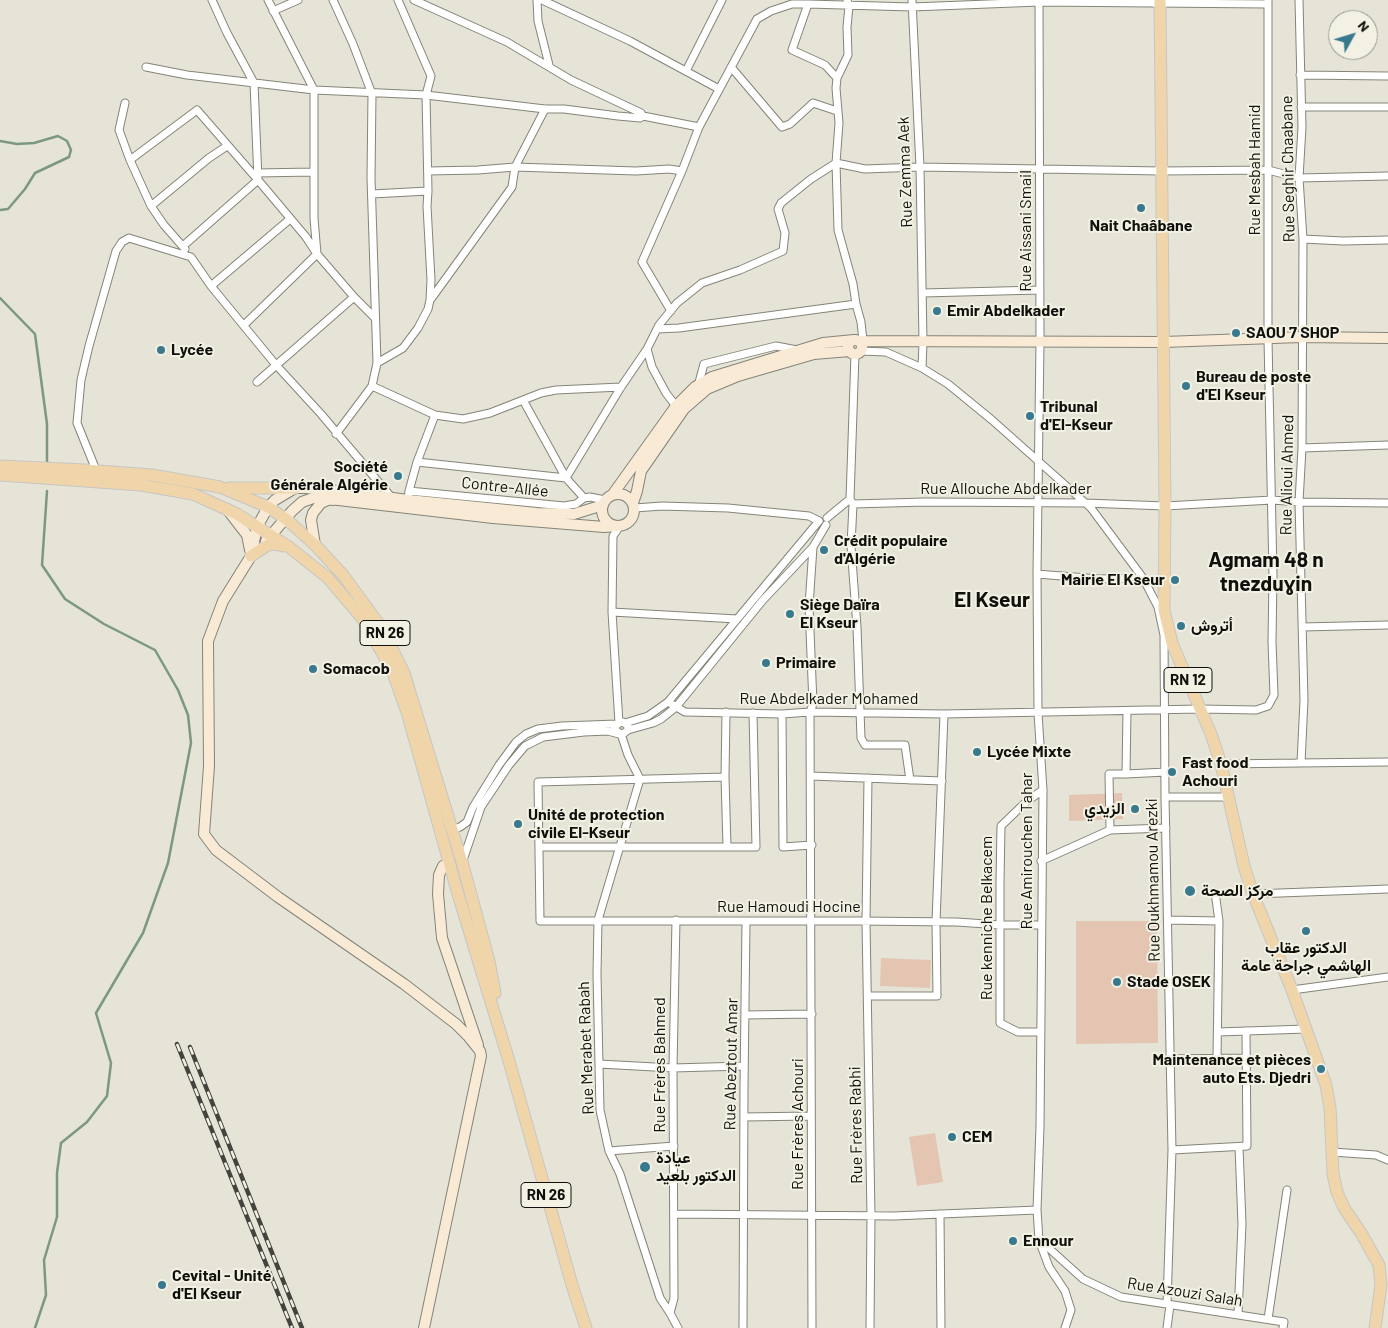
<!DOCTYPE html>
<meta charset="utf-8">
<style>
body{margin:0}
#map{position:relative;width:1388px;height:1328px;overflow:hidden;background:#e5e4d7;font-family:Barlow,sans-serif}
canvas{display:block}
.north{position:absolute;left:1328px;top:10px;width:50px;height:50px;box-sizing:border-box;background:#f2f1e4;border:1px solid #98978e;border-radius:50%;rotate:51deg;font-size:14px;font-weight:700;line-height:20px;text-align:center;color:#11100c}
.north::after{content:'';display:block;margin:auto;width:18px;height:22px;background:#39798d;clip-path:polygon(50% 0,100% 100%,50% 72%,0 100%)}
</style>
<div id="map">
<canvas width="1388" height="1328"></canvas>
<div class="north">N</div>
</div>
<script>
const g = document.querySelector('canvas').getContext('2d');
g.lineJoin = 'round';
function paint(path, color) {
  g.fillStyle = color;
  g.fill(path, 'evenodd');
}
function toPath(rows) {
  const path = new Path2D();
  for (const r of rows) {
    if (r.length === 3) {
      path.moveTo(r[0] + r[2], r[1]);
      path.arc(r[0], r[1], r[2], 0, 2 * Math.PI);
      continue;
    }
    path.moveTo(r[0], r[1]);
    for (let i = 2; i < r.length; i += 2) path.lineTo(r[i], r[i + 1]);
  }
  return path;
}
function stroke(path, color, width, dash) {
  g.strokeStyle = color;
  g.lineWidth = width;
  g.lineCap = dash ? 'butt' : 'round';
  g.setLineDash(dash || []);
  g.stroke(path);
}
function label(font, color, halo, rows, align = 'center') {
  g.font = font + ' Barlow,Vazirmatn,sans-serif';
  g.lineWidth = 4;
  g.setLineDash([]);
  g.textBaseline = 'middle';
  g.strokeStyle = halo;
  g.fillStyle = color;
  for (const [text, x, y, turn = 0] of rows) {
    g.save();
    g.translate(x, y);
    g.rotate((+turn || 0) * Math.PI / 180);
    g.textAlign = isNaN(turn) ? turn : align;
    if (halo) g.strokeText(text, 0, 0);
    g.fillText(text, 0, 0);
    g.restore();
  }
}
paint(toPath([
 [1122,793,1123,819,1069,821,1069,795],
 [1076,921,1157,921,1158,1043,1076,1044],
 [881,958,931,960,930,988,880,986],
 [935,1133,943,1182,917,1186,909,1137]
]), '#e3c5b2');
stroke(toPath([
 [0,141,17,144,34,143,58,136,67,141,71,150,69,157,35,173,25,189,8,209,0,210],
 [0,298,35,334,47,424,47,463],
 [35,1328,46,1295,44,1260,57,1217,57,1173,61,1143,87,1122,107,1096,111,1063,96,1013,143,933,168,863,191,743,188,715,178,690,155,650,104,624,65,599,42,565,47,491]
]), '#7c9880', 2.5);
const minor = toPath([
 [212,0,227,33,254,83,258,180,306,237,317,254,354,297,375,318],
 [333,0,353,44,372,94,371,178,377,363,372,386,336,434],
 [537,0,538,21,549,65],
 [542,0,630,41,719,89],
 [847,0,849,6,847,27,848,55,837,78,836,88,839,123,836,163,838,230,853,284,856,304,861,322,863,341,862,342],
 [912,0,920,167,923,342,922,368],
 [1039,0,1040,341,1037,574,1038,713,1043,790,1040,1127,1037,1210,1039,1240,1049,1267,1065,1291,1071,1310,1065,1328],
 [808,4,912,7,1039,2,1268,4],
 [273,11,298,0],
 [146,67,187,75,314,90,426,95,545,109,564,109,618,116,640,118,643,116,641,113,571,80,507,42,414,0],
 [731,67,782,127,790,124,813,103,837,111],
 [686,71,722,0],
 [1300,75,1388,76],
 [125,103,119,130,130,160,151,206,164,225,185,249],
 [1301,107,1388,107],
 [643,116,699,127],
 [130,160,197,110,258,180,183,246],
 [428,171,478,170,515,167,636,171,669,169,682,171],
 [257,173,313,172],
 [372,194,428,191],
 [151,206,209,158,227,146],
 [1303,239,1343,241,1388,240],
 [211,286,290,219],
 [923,293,1039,290],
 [431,299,512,187,515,167,545,109],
 [671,311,642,262,682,171,699,127,757,19,771,11,792,4,808,4,792,50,825,65,837,78],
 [244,325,317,254,314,218,314,90,268,0],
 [657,329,679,328,856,304],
 [860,351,886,352,922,368,948,384,992,420,1091,508,1143,578,1158,607,1164,635,1165,797,1172,1150,1167,1304],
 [377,363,403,348,418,328,428,309,430,300,431,280,427,206,428,191,426,95,431,76,398,0],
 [257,382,354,297],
 [372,386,435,415,463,419,490,413,541,393,556,390,621,387],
 [698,386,704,364,776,346,797,350],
 [523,400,566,478,584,498],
 [676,406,666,393,652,367,647,349,659,325,677,303,702,283,740,270,783,251,785,233,778,209,781,203,811,179,836,163,865,169,920,167,1162,171,1268,170,1299,178,1388,176],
 [1302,448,1388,445],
 [417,462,566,478,621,387,647,349],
 [96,470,77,423,81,380,89,346,116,251,122,242,129,238,191,257,211,286,276,365,321,414,392,498],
 [409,491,417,462,435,415],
 [850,499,853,504,925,502,1085,503,1165,506,1272,500,1299,502,1388,503],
 [408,500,409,491,564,506,576,504,584,498,590,497,605,500],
 [853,504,851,546,857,627,861,738,865,745,905,745,910,780],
 [827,518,850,499,855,354],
 [1037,574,1099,579,1143,578],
 [612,612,737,619],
 [1302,627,1388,625],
 [668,702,685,712,782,714,810,712,944,714,1200,709,1256,710,1268,706,1274,695,1272,642,1273,575,1268,339,1268,0],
 [726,712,725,777,727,847],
 [782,714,783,847,812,845],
 [619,723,612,612,613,536,620,526],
 [625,723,648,716,668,702,819,521,809,516,728,508,662,506,635,508],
 [628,730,628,726,623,722,619,723,615,727,617,732,623,734,628,730,653,723,661,719,676,707,763,600,813,547,826,525],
 [621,734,628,755,640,779,598,920,597,974,600,1110,609,1151,620,1174,660,1298,670,1313],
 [1296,763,1388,762],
 [1221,764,1301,763,1304,700,1299,502,1302,448,1303,239,1299,178,1302,127,1299,0],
 [1126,774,1166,772],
 [811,776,942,781],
 [725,777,538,782,540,921,858,921,957,922,1000,925,1040,925],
 [868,778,866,921,871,1216,870,1328],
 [1165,797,1228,797],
 [451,830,460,827,467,822,473,807,499,765,516,742,526,734,538,729,562,726,617,724],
 [1110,830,1109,774,1126,774,1127,711],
 [539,847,756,847,753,713],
 [463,860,481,807,509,765,525,746,543,737,584,732,608,731,619,734],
 [1041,861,1110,830,1166,828],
 [1215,892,1219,921,1217,1058],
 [1253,894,1388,889],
 [676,920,673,1068,674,1298,670,1313,678,1328],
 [1168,920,1219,921],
 [1292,990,1388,977],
 [868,996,937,996,936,922,944,714],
 [745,1015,812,1014],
 [1040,1032,1018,1032,1000,1023,1000,883,1001,826,1027,801,1043,790],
 [1218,1032,1306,1029],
 [1169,1059,1246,1058],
 [599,1064,673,1068,744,1066],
 [744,1117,811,1116],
 [1172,1150,1247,1146,1246,1031],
 [609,1151,674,1146],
 [1332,1152,1376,1155,1388,1160],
 [674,1214,894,1216,1037,1210],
 [940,1214,941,1328],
 [1042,1242,1083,1279,1121,1297,1284,1322,1283,1328],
 [1238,1315,1242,1224,1239,1147],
 [1268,1319,1287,1190],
 [743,1328,744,1088,746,921],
 [812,1328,810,712,813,704,809,606,813,547],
 [1167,1328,1170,1305]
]);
const secondary = toPath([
 [855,347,7],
 [859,341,1164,342,1301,337,1388,338],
 [618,510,16],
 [613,494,676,406,695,387,712,377,823,343,854,340],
 [633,503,637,491,641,471,684,409,707,389,738,376,814,354,850,351],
 [227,509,247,535,250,550],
 [266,541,292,511,302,502,316,497,333,500],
 [315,545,311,520,313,513,321,503,330,499,493,518,604,527,618,526],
 [255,551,251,556,223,601,208,641,209,766,204,834,216,850,278,897,404,984,456,1024,468,1036,480,1051,481,1056,424,1328],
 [251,556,257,527,268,507,275,500,295,488,305,488,339,491,408,500,537,513,574,514,603,505],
 [451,867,448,865,443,866,439,875,438,894,442,938,478,1045]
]);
const primary = toPath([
 [1160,0,1165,506,1164,610,1172,643,1211,734,1221,764,1244,866,1253,894,1292,990,1326,1085,1330,1108,1333,1174,1337,1192,1344,1208,1361,1233,1379,1265,1381,1285,1375,1328],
 [0,466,85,470,152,475,220,487,268,507,286,519,315,545,343,575,381,627,404,673,462,862,489,961,495,993],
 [0,475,141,485,193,494,237,514,289,547,328,578,362,618,392,670,407,712,458,894,509,1061,572,1285,586,1328],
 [229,488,295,488],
 [251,556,268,545,274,544,283,546]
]);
stroke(minor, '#858479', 9);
stroke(secondary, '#858479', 12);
stroke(primary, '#c6c6c5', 13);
stroke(minor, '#fff', 7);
stroke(secondary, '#f8ead5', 10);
stroke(primary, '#f1d5aa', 11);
const rail = toPath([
 [177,1044,292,1328],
 [190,1047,302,1328]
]);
stroke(rail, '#44433d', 4.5);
stroke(rail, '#f2f1e4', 2.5, [8]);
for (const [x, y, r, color] of [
 [1141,208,5,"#39798d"],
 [937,311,5,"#39798d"],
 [1236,333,5,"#39798d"],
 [161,350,5,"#39798d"],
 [1186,386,5,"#39798d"],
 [1030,416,5,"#39798d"],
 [398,476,5,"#39798d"],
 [824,550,5,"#39798d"],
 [1175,580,5,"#39798d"],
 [790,614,5,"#39798d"],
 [1181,626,5,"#39798d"],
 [766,663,5,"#39798d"],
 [313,669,5,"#39798d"],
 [977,752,5,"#39798d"],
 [1172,772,5,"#39798d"],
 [1135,809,5,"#39798d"],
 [518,824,5,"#39798d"],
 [1190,891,6,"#39798d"],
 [1306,931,5,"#39798d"],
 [1117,982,5,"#39798d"],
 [1321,1069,5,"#39798d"],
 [952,1137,5,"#39798d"],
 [645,1167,6,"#39798d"],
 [1013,1241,5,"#39798d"],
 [162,1285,5,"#39798d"]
]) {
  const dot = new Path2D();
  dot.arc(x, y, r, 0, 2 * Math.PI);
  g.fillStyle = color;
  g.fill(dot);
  stroke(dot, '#f2f1e4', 2);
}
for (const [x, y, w] of [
 [385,633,50],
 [1188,680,48],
 [546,1195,50]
]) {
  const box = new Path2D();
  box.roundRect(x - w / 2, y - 12.5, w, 25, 4);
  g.fillStyle = '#f2f1e4';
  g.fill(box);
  stroke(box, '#11100c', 1);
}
label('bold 15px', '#11100c', null, [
 ["RN 26",385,633],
 ["RN 12",1188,680],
 ["RN 26",546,1195]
]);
label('16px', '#11100c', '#f2f1e4', [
 ["Rue Seghir Chaabane",1288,169,-91],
 ["Rue Mesbah Hamid",1255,170,-90],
 ["Rue Zemma Aek",905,172,-92],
 ["Rue Aissani Smail",1026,231,-90],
 ["Rue Alioui Ahmed",1287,475,-89],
 ["Contre-Allée",505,487,6],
 ["Rue Allouche Abdelkader",1006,489],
 ["Rue Abdelkader Mohamed",829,699],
 ["Rue Amirouchen Tahar",1027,851,-90],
 ["Rue Oukhmamou Arezki",1153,880,-91],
 ["Rue Hamoudi Hocine",789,907],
 ["Rue kenniche Belkacem",987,918,-90],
 ["Rue Merabet Rabah",586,1048,-92],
 ["Rue Abeztout Amar",731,1064,-89],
 ["Rue Frères Bahmed",660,1065,-90],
 ["Rue Frères Achouri",798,1124,-90],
 ["Rue Frères Rabhi",856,1125,-91],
 ["Rue Azouzi Salah",1185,1292,9]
]);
label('bold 16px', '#11100c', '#f2f1e4', [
 ["Nait Chaâbane",1141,226,"center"],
 ["Emir Abdelkader",947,311],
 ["SAOU 7 SHOP",1246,333],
 ["Lycée",171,350],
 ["Bureau de poste",1196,377],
 ["d'El Kseur",1196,395],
 ["Tribunal",1040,407],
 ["d'El-Kseur",1040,425],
 ["Société",388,467,"right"],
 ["Générale Algérie",388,485,"right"],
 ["Crédit populaire",834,541],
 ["d'Algérie",834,559],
 ["Mairie El Kseur",1165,580,"right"],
 ["Siège Daïra",800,605],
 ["El Kseur",800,623],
 ["أتروش",1191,626],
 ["Primaire",776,663],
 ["Somacob",323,669],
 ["Lycée Mixte",987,752],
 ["Fast food",1182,763],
 ["Achouri",1182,781],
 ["الزيدي",1125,809,"right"],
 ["Unité de protection",528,815],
 ["civile El-Kseur",528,833],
 ["مركز الصحة",1201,891],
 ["الدكتور عقاب",1306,948,"center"],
 ["الهاشمي جراحة عامة",1306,966,"center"],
 ["Stade OSEK",1127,982],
 ["Maintenance et pièces",1311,1060,"right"],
 ["auto Ets. Djedri",1311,1078,"right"],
 ["CEM",962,1137],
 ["عيادة",656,1158],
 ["الدكتور بلعيد",656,1176],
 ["Ennour",1023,1241],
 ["Cevital - Unité",172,1276],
 ["d'El Kseur",172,1294]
], 'left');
label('bold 21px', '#11100c', '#f2f1e4', [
 ["Agmam 48 n",1266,560],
 ["tnezduɣin",1266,584],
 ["El Kseur",992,600]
]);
</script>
